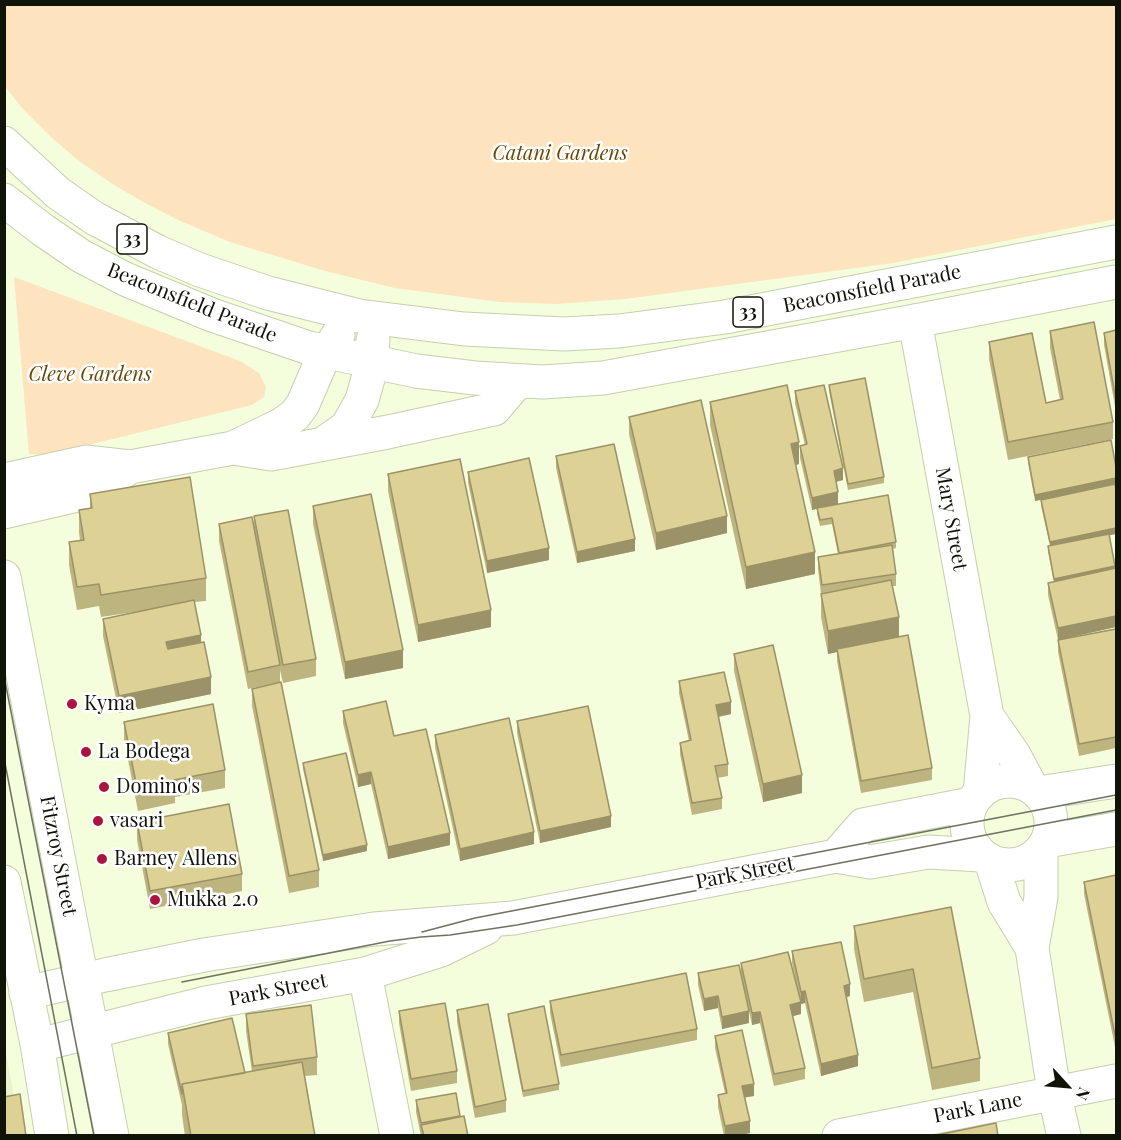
<!DOCTYPE html>
<style>
body{margin:0}
#map{position:relative;width:1121px;height:1140px;overflow:hidden;background:#f4fddc;font-family:"Playfair Display",serif}
canvas{display:block}
.frame{position:absolute;inset:0;border:6px solid #101308;pointer-events:none}
.north{position:absolute;left:1037px;top:1056px;width:60px;height:60px;-webkit-text-stroke:4px #fff;paint-order:stroke;rotate:116deg;font-size:16px;font-weight:700;line-height:24px;text-align:center;color:#101308}
.north::after{content:'';display:block;margin:auto;width:21px;height:27px;background:#101308;clip-path:polygon(50% 0,100% 100%,50% 72%,0 100%)}
</style>
<div id="map">
<canvas width="1121" height="1140"></canvas>
<div class="frame"></div>
<div class="north">N</div>
</div>
<script>
const g = document.querySelector('canvas').getContext('2d');
g.lineJoin = 'round';
function paint(path, color) {
  g.fillStyle = color;
  g.fill(path, 'evenodd');
}
function toPath(rows) {
  const path = new Path2D();
  for (const r of rows) {
    if (r.length === 3) {
      path.moveTo(r[0] + r[2], r[1]);
      path.arc(r[0], r[1], r[2], 0, 2 * Math.PI);
      continue;
    }
    path.moveTo(r[0], r[1]);
    for (let i = 2; i < r.length; i += 2) path.lineTo(r[i], r[i + 1]);
  }
  return path;
}
function stroke(path, color, width, dash) {
  g.strokeStyle = color;
  g.lineWidth = width;
  g.lineCap = dash ? 'butt' : 'round';
  g.setLineDash(dash || []);
  g.stroke(path);
}
function label(font, color, halo, rows, align = 'center') {
  g.font = font + ' "Playfair Display",serif';
  g.lineWidth = 5;
  g.setLineDash([]);
  g.textBaseline = 'middle';
  g.strokeStyle = halo;
  g.fillStyle = color;
  for (const [text, x, y, turn = 0] of rows) {
    g.save();
    g.translate(x, y);
    g.rotate((+turn || 0) * Math.PI / 180);
    g.textAlign = isNaN(turn) ? turn : align;
    if (halo) g.strokeText(text, 0, 0);
    g.fillText(text, 0, 0);
    g.restore();
  }
}
paint(toPath([
 [5,1048,21,1135,5,1135]
]), '#e8f2cb');
paint(toPath([
 [5,4,1116,5,1116,219,893,263,625,299,556,304,500,302,395,288,325,271,230,242,178,220,145,203,114,185,79,161,51,137,21,107,5,86],
 [14,277,240,361,259,373,266,387,264,397,252,405,47,455,29,454]
]), '#fde3be');
const minor = toPath([
 [915,321,987,716,980,793],
 [987,716,1014,755,1031,787],
 [1009,823,42],
 [1039,793,1116,781],
 [1047,841,1116,829],
 [1041,850,1041,897,1032,948,1054,1092,1064,1136],
 [836,856,863,825,971,804],
 [991,861,1004,902,1032,948],
 [365,974,397,1136],
 [26,993,105,975,204,955,374,929,513,918,836,856,870,862,928,852,981,855],
 [37,1044,47,1043,206,1003,365,974,441,950,486,928],
 [839,1136,1116,1081]
]);
const primary = toPath([
 [4,143,58,193,94,218,158,252,200,270,268,293,359,316,464,329,564,334,619,331,725,317,1116,242],
 [4,200,43,230,81,256,125,279,212,315,309,348,416,371,475,378,543,382,603,378,915,321,1116,282],
 [323,444,347,427,362,400,369,375,373,340],
 [233,448,271,454,388,432,494,409,518,381],
 [4,480,86,462,130,467,233,448,281,425,295,415,303,404,321,362,338,335],
 [4,512,95,491,130,467],
 [4,577,112,1136],
 [4,882,37,1044,52,1136]
]);
stroke(minor, '#c6cfaf', 35);
stroke(primary, '#c6cfaf', 35);
stroke(minor, '#fff', 33);
stroke(primary, '#fff', 33);
stroke(toPath([
 [4,676,94,1136],
 [4,758,77,1136],
 [422,932,475,918,1116,795],
 [182,982,390,941,421,937,450,935,517,925,1116,810]
]), '#6e735f', 1.5);
paint(toPath([
 [1116,330,1116,412,1104,345,1104,333],
 [1050,331,1113,422,1113,439,1008,460,989,359,989,342,1046,403,1060,400,1050,348],
 [829,385,884,477,884,483,848,490,829,391],
 [795,391,843,480,836,482,838,504,827,506,896,542,896,548,893,549,896,574,896,586,892,586,899,637,932,768,932,780,861,793,837,661,837,652,828,654,821,617,821,594,818,569,818,557,838,554,832,524,820,526,817,514,817,508,812,510,800,458,800,446,805,445,795,403],
 [710,402,799,464,796,465,815,574,746,589,710,425],
 [629,417,727,533,656,550,629,434],
 [556,456,635,551,577,563,556,468],
 [1028,457,1116,484,1115,484,1109,536,1115,568,1116,568,1116,627,1058,640,1048,595,1048,583,1054,582,1048,552,1048,546,1050,546,1041,506,1041,500,1086,490,1035,501,1028,463],
 [468,472,549,560,487,573,468,483],
 [388,474,491,627,418,642,388,491],
 [90,494,206,578,206,601,194,602,211,694,119,713,103,636,103,619,141,611,101,617,99,606,77,610,69,565,69,542,80,541,79,532,79,510,90,508],
 [313,506,403,668,345,679,313,524],
 [254,516,316,659,316,676,283,683,280,670,280,682,248,689,219,541,219,524,254,531],
 [1116,629,1116,748,1079,756,1058,652,1058,640],
 [734,654,802,793,763,802,734,671],
 [679,681,731,714,719,717,728,764,728,776,717,778,722,798,722,809,692,815,680,754,680,743,689,741,679,693],
 [252,689,319,870,319,887,289,893,252,706],
 [343,711,394,736,450,845,388,859,371,784,358,787,343,723],
 [517,721,611,827,540,843,517,733],
 [124,722,225,770,225,788,175,797,175,803,138,811,124,739],
 [435,735,534,844,460,861,435,747],
 [303,763,367,851,323,861,303,769],
 [137,822,242,874,242,891,150,909,137,840],
 [1116,875,1115,1047,1084,894,1084,882],
 [951,907,980,1058,980,1081,932,1090,913,992,864,1002,854,949,854,926],
 [792,951,850,996,846,997,858,1066,821,1076,805,1003,801,1004,801,1003,801,1014,792,1016,805,1068,805,1079,774,1086,760,1023,752,1025,741,975,741,963,799,997,792,963],
 [698,973,749,1023,722,1029,718,1008,704,1011,698,985],
 [550,1001,697,1029,697,1040,561,1067,550,1013],
 [457,1010,506,1100,506,1112,475,1118,457,1022],
 [399,1011,457,1071,457,1083,411,1091,399,1023],
 [246,1014,317,1057,317,1075,305,1076,315,1136,185,1136,182,1115,182,1105,168,1044,168,1033,245,1073,252,1072,246,1031],
 [508,1014,559,1084,559,1090,523,1097,508,1020],
 [715,1036,754,1096,745,1097,750,1133,737,1136,724,1136,718,1107,718,1095,725,1093,715,1048],
 [456,1093,460,1117,468,1136,421,1136,416,1112,416,1100]
]), '#beb480');
paint(toPath([
 [799,442,799,464,791,466,791,444],
 [843,468,843,480,834,482,834,471],
 [1116,478,1116,484,1035,501,1035,495],
 [838,492,838,504,812,510,812,498],
 [727,516,727,533,656,550,656,533],
 [1116,528,1116,534,1050,548,1050,542],
 [635,539,635,551,577,563,577,552],
 [549,548,549,560,487,573,487,561],
 [815,552,815,574,746,589,746,567],
 [1115,566,1115,572,1054,585,1054,579],
 [491,610,491,627,418,642,418,625],
 [1116,616,1116,627,1058,640,1058,628],
 [899,617,899,639,837,649,837,652,828,654,828,631],
 [201,635,201,652,166,660,166,642],
 [403,650,403,668,345,679,345,662],
 [211,677,211,694,119,713,119,696],
 [731,702,731,714,716,717,716,705],
 [371,772,371,784,358,787,358,775],
 [802,775,802,793,763,802,763,784],
 [611,816,611,827,540,843,540,831],
 [534,832,534,844,460,861,460,849],
 [450,833,450,845,388,859,388,847],
 [367,845,367,851,323,861,323,855],
 [850,984,850,996,844,998,844,986],
 [805,991,805,1003,801,1004,801,992],
 [718,996,718,1008,704,1011,704,999],
 [801,1002,801,1014,790,1017,790,1005],
 [749,1011,749,1023,722,1029,722,1017],
 [760,1012,760,1023,752,1025,752,1013],
 [1115,1035,1116,1035,1116,1046,1115,1047],
 [858,1055,858,1066,821,1076,821,1064],
 [754,1084,754,1096,742,1098,742,1086],
 [750,1121,750,1133,737,1136,725,1136,725,1126]
]), '#9b9268');
const building = toPath([
 [1094,322,1113,422,1008,442,989,342,1032,333,1046,403,1063,399,1050,331,1094,322],
 [1116,330,1116,400,1104,333,1116,330],
 [865,378,884,477,848,484,829,385,865,378],
 [787,385,799,442,791,444,815,552,746,567,710,402,787,385],
 [824,385,843,468,834,471,838,492,812,498,800,446,807,444,795,391,824,385],
 [701,400,727,516,656,533,629,417,701,400],
 [1111,440,1116,467,1116,478,1035,495,1028,457,1111,440],
 [614,444,635,539,577,552,556,456,614,444],
 [529,458,549,548,487,561,468,472,529,458],
 [460,459,491,610,418,625,388,474,460,459],
 [190,477,206,578,101,595,99,584,77,587,69,542,84,540,79,510,92,508,90,494,190,477],
 [1115,484,1116,489,1116,528,1050,542,1041,500,1115,484],
 [371,494,403,650,345,662,313,506,371,494],
 [888,495,896,542,839,553,832,518,820,520,817,508,888,495],
 [288,510,316,659,283,665,254,516,288,510],
 [252,517,280,665,248,672,219,524,252,517],
 [1109,534,1115,566,1054,579,1048,546,1109,534],
 [892,545,896,574,822,585,818,557,892,545],
 [1116,568,1116,616,1058,628,1048,583,1116,568],
 [891,580,899,617,828,631,821,594,891,580],
 [194,600,201,635,166,642,168,649,204,642,211,677,119,696,103,619,194,600],
 [1116,629,1116,737,1079,744,1058,640,1116,629],
 [908,635,932,768,861,781,837,649,908,635],
 [773,645,802,775,763,784,734,654,773,645],
 [724,672,731,702,716,705,728,764,715,766,722,798,692,803,680,743,691,740,679,681,724,672],
 [281,682,319,870,289,876,252,689,281,682],
 [386,701,394,736,426,729,450,833,388,847,371,772,358,775,343,711,386,701],
 [213,704,225,770,174,780,175,786,138,793,124,722,213,704],
 [588,706,611,816,540,831,517,721,588,706],
 [509,718,534,832,460,849,435,735,509,718],
 [346,753,367,845,323,855,303,763,346,753],
 [229,804,242,874,150,891,137,822,229,804],
 [1116,875,1116,1035,1115,1035,1084,882,1116,875],
 [951,907,980,1058,932,1068,913,969,864,979,854,926,951,907],
 [841,942,850,984,844,986,858,1055,821,1064,805,991,801,992,792,951,841,942],
 [788,952,801,1002,790,1005,805,1068,774,1074,760,1012,752,1013,741,963,788,952],
 [739,965,749,1011,722,1017,718,996,704,999,698,973,739,965],
 [686,973,697,1029,561,1055,550,1001,686,973],
 [445,1003,457,1071,411,1079,399,1011,445,1003],
 [488,1004,506,1100,475,1107,457,1010,488,1004],
 [311,1005,317,1057,253,1066,246,1014,311,1005],
 [544,1006,559,1084,523,1091,508,1014,544,1006],
 [232,1018,245,1073,182,1084,182,1094,168,1033,232,1018],
 [742,1030,754,1084,742,1086,750,1121,725,1126,718,1095,727,1093,715,1036,742,1030],
 [302,1062,315,1136,191,1136,182,1084,302,1062],
 [456,1093,460,1116,421,1123,416,1100,456,1093],
 [20,1094,26,1136,4,1136,4,1097,20,1094],
 [464,1116,468,1136,424,1136,421,1125,464,1116],
 [996,1123,998,1136,932,1136,996,1123]
]);
paint(building, '#ddd195');
stroke(building, '#9b9268', 1.5);
for (const [x, y, r, color] of [
 [72,704,6,"#aa1540"],
 [86,752,6,"#aa1540"],
 [104,787,6,"#aa1540"],
 [98,821,6,"#aa1540"],
 [102,859,6,"#aa1540"],
 [155,900,6,"#aa1540"]
]) {
  const dot = new Path2D();
  dot.arc(x, y, r, 0, 2 * Math.PI);
  g.fillStyle = color;
  g.fill(dot);
  stroke(dot, '#fff', 2);
}
for (const [x, y, w] of [
 [132,239,30],
 [748,312,30]
]) {
  const box = new Path2D();
  box.roundRect(x - w / 2, y - 15, w, 30, 4.5);
  g.fillStyle = '#fff';
  g.fill(box);
  stroke(box, '#101308', 1.5);
}
label('bold 18px', '#101308', null, [
 ["33",132,239],
 ["33",748,312]
]);
label('italic 20px', '#694703', '#fff', [
 ["Catani Gardens",560,154],
 ["Cleve Gardens",90,375]
]);
label('20px', '#101308', '#fff', [
 ["Beaconsfield Parade",872,289,-11],
 ["Beaconsfield Parade",192,303,22],
 ["Mary Street",951,519,80],
 ["Fitzroy Street",58,856,79],
 ["Park Street",745,873,-11],
 ["Park Street",278,990,-11],
 ["Park Lane",978,1108,-11]
]);
label('20px', '#101308', '#fff', [
 ["Kyma",84,704],
 ["La Bodega",98,752],
 ["Domino's",116,787],
 ["vasari",110,821],
 ["Barney Allens",114,859],
 ["Mukka 2.0",167,900]
], 'left');
</script>
